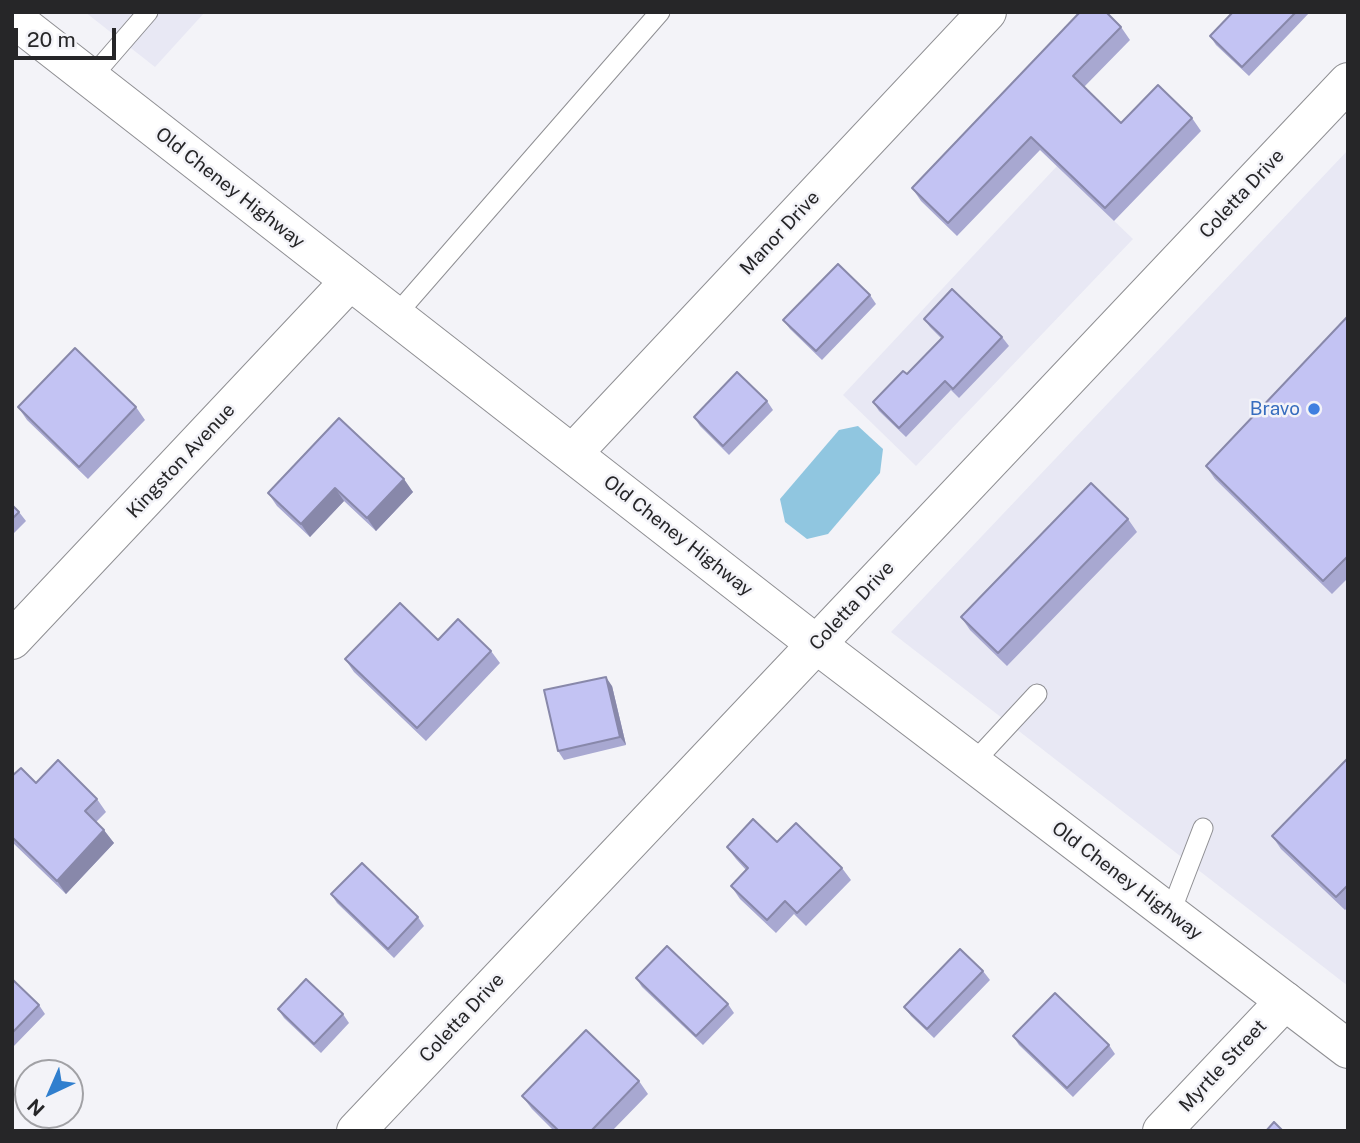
<!DOCTYPE html>
<style>
body{margin:0}
#map{position:relative;width:1360px;height:1143px;overflow:hidden;background:#f3f3f8;font-family:"Public Sans",sans-serif}
canvas{display:block}
.frame{position:absolute;inset:0;border:14px solid #262628;pointer-events:none}
.north{position:absolute;left:14px;top:1059px;width:70px;height:70px;box-sizing:border-box;background:#f3f3f8;border:2px solid #a1a1a5;border-radius:50%;rotate:224deg;font-size:19px;font-weight:700;line-height:28px;text-align:center;color:#262628}
.north::after{content:'';display:block;margin:auto;width:24px;height:32px;background:#307fce;clip-path:polygon(50% 0,100% 100%,50% 72%,0 100%)}
.scale{position:absolute;left:14px;top:28px;width:102px;height:32px;box-sizing:border-box;border:4px solid #262628;border-top:0;padding-left:9px;font-size:21px;line-height:24px;white-space:nowrap;color:#262628;-webkit-text-stroke:5px #f3f3f8;paint-order:stroke}
</style>
<div id="map">
<canvas width="1360" height="1143"></canvas>
<div class="frame"></div>
<div class="north">N</div>
<div class="scale">20 m</div>
</div>
<script>
const g = document.querySelector('canvas').getContext('2d');
g.lineJoin = 'round';
function paint(path, color) {
  g.fillStyle = color;
  g.fill(path, 'evenodd');
}
function toPath(rows) {
  const path = new Path2D();
  for (const r of rows) {
    path.moveTo(r[0], r[1]);
    for (let i = 2; i < r.length; i += 2) path.lineTo(r[i], r[i + 1]);
  }
  return path;
}
function stroke(path, color, width, dash) {
  g.strokeStyle = color;
  g.lineWidth = width;
  g.lineCap = dash ? 'butt' : 'round';
  g.setLineDash(dash || []);
  g.stroke(path);
}
function label(font, color, halo, rows, align = 'center') {
  g.font = font + ' "Public Sans",sans-serif';
  g.lineWidth = 5;
  g.setLineDash([]);
  g.textBaseline = 'middle';
  g.strokeStyle = halo;
  g.fillStyle = color;
  for (const [text, x, y, turn = 0] of rows) {
    g.save();
    g.translate(x, y);
    g.rotate((+turn || 0) * Math.PI / 180);
    g.textAlign = isNaN(turn) ? turn : align;
    if (halo) g.strokeText(text, 0, 0);
    g.fillText(text, 0, 0);
    g.restore();
  }
}
paint(toPath([
 [85,12,205,12,155,67],
 [1348,150,1348,986,891,632],
 [1057,166,1133,239,916,466,843,395]
]), '#e8e8f4');
paint(toPath([
 [858,426,883,449,880,473,828,534,807,539,785,522,780,499,839,430]
]), '#90c6e0');
const lane = toPath([
 [90,79,148,12],
 [395,316,660,12],
 [973,763,1037,694],
 [1170,914,1203,828]
]);
const street = toPath([
 [573,453,987,12],
 [12,640,350,281],
 [356,1131,1348,82],
 [1162,1131,1285,1001]
]);
const secondary = toPath([
 [12,17,816,644,1348,1049]
]);
stroke(lane, '#8f8f93', 21);
stroke(street, '#8f8f93', 40);
stroke(secondary, '#8f8f93', 40);
stroke(lane, '#fff', 19);
stroke(street, '#fff', 38);
stroke(secondary, '#fff', 38);
paint(toPath([
 [1233,12,1310,12,1249,76,1216,45,1210,36],
 [1121,27,1130,40,1084,87,1121,123,1192,118,1201,131,1114,221,1040,150,957,236,921,201,912,188],
 [870,295,876,304,822,360,790,329,783,320],
 [1348,316,1348,578,1332,594,1215,479,1206,466],
 [924,319,1002,337,1009,346,959,398,951,390,906,437,879,411,873,402,907,374,942,339,930,327],
 [767,401,773,410,729,455,700,426,694,417],
 [18,407,136,407,145,420,88,479,27,420],
 [339,418,413,492,376,531,344,501,310,537,277,506,268,493],
 [12,505,19,512,26,521,12,535],
 [1128,519,1137,532,1007,666,970,630,961,617],
 [438,640,491,651,500,663,426,741,354,672,345,659],
 [612,686,626,745,564,760,558,751],
 [1348,758,1348,907,1345,910,1281,849,1272,836],
 [12,776,97,799,106,812,96,822,114,843,66,894,12,842],
 [777,842,842,868,851,880,806,926,794,914,776,933,740,899,731,886,746,870,736,859,727,847],
 [331,894,418,917,424,926,394,958,337,903],
 [983,971,990,980,934,1038,911,1016,904,1007],
 [636,978,728,1004,734,1013,703,1045,642,987],
 [12,979,39,1005,45,1014,12,1048],
 [278,1009,343,1014,349,1023,321,1053,284,1018],
 [1013,1036,1109,1045,1115,1054,1073,1097,1019,1045],
 [639,1081,648,1094,612,1131,554,1131,532,1109,522,1096]
]), '#a8a8d1');
paint(toPath([
 [404,479,413,492,376,531,367,518],
 [335,488,344,501,310,537,301,524],
 [606,677,612,686,626,745,620,737],
 [104,830,114,843,66,894,57,881]
]), '#88a');
const building = toPath([
 [1080,12,1106,12,1121,27,1073,76,1121,123,1158,85,1192,118,1105,208,1031,137,948,223,912,188,1080,12],
 [1233,12,1296,12,1242,67,1210,36,1233,12],
 [838,264,870,295,816,351,783,320,838,264],
 [952,289,1002,337,953,389,945,381,899,428,873,402,903,371,907,374,943,337,924,319,952,289],
 [1348,316,1348,556,1323,581,1206,466,1348,316],
 [75,348,136,407,79,467,18,407,75,348],
 [737,372,767,401,723,446,694,417,737,372],
 [339,418,404,479,367,518,335,488,301,524,268,493,339,418],
 [1091,483,1128,519,998,653,961,617,1091,483],
 [12,505,19,512,12,519,12,505],
 [400,603,438,640,458,619,491,651,417,728,345,659,400,603],
 [606,677,620,737,558,751,544,690,606,677],
 [1348,758,1348,885,1336,897,1272,836,1348,758],
 [58,760,97,799,85,811,104,830,57,881,12,837,12,776,21,768,36,783,58,760],
 [753,819,777,842,796,823,842,868,797,913,785,901,767,920,731,886,748,868,727,847,753,819],
 [362,863,418,917,388,949,331,894,362,863],
 [667,946,728,1004,696,1036,636,978,667,946],
 [960,949,983,971,927,1029,904,1007,960,949],
 [12,979,39,1005,12,1033,12,979],
 [306,979,343,1014,314,1044,278,1009,306,979],
 [1055,993,1109,1045,1067,1088,1013,1036,1055,993],
 [586,1030,639,1081,591,1131,559,1131,522,1096,586,1030],
 [1274,1122,1283,1131,1266,1131,1274,1122]
]);
paint(building, '#c3c3f3');
stroke(building, '#88a', 2);
for (const [x, y, r, color] of [
 [1314,409,7,"#3f7fe0"]
]) {
  const dot = new Path2D();
  dot.arc(x, y, r, 0, 2 * Math.PI);
  g.fillStyle = color;
  g.fill(dot);
  stroke(dot, '#f3f3f8', 2.5);
}
label('19px', '#262628', '#f3f3f8', [
 ["Old Cheney Highway",230,188,38],
 ["Coletta Drive",1242,194,-47],
 ["Manor Drive",780,233,-47],
 ["Kingston Avenue",181,461,-47],
 ["Old Cheney Highway",678,536,38],
 ["Coletta Drive",852,606,-47],
 ["Old Cheney Highway",1127,881,37],
 ["Coletta Drive",462,1018,-47],
 ["Myrtle Street",1223,1066,-47]
]);
label('19px', '#366cbe', '#f3f3f8', [
 ["Bravo",1300,409]
], 'right');
</script>
